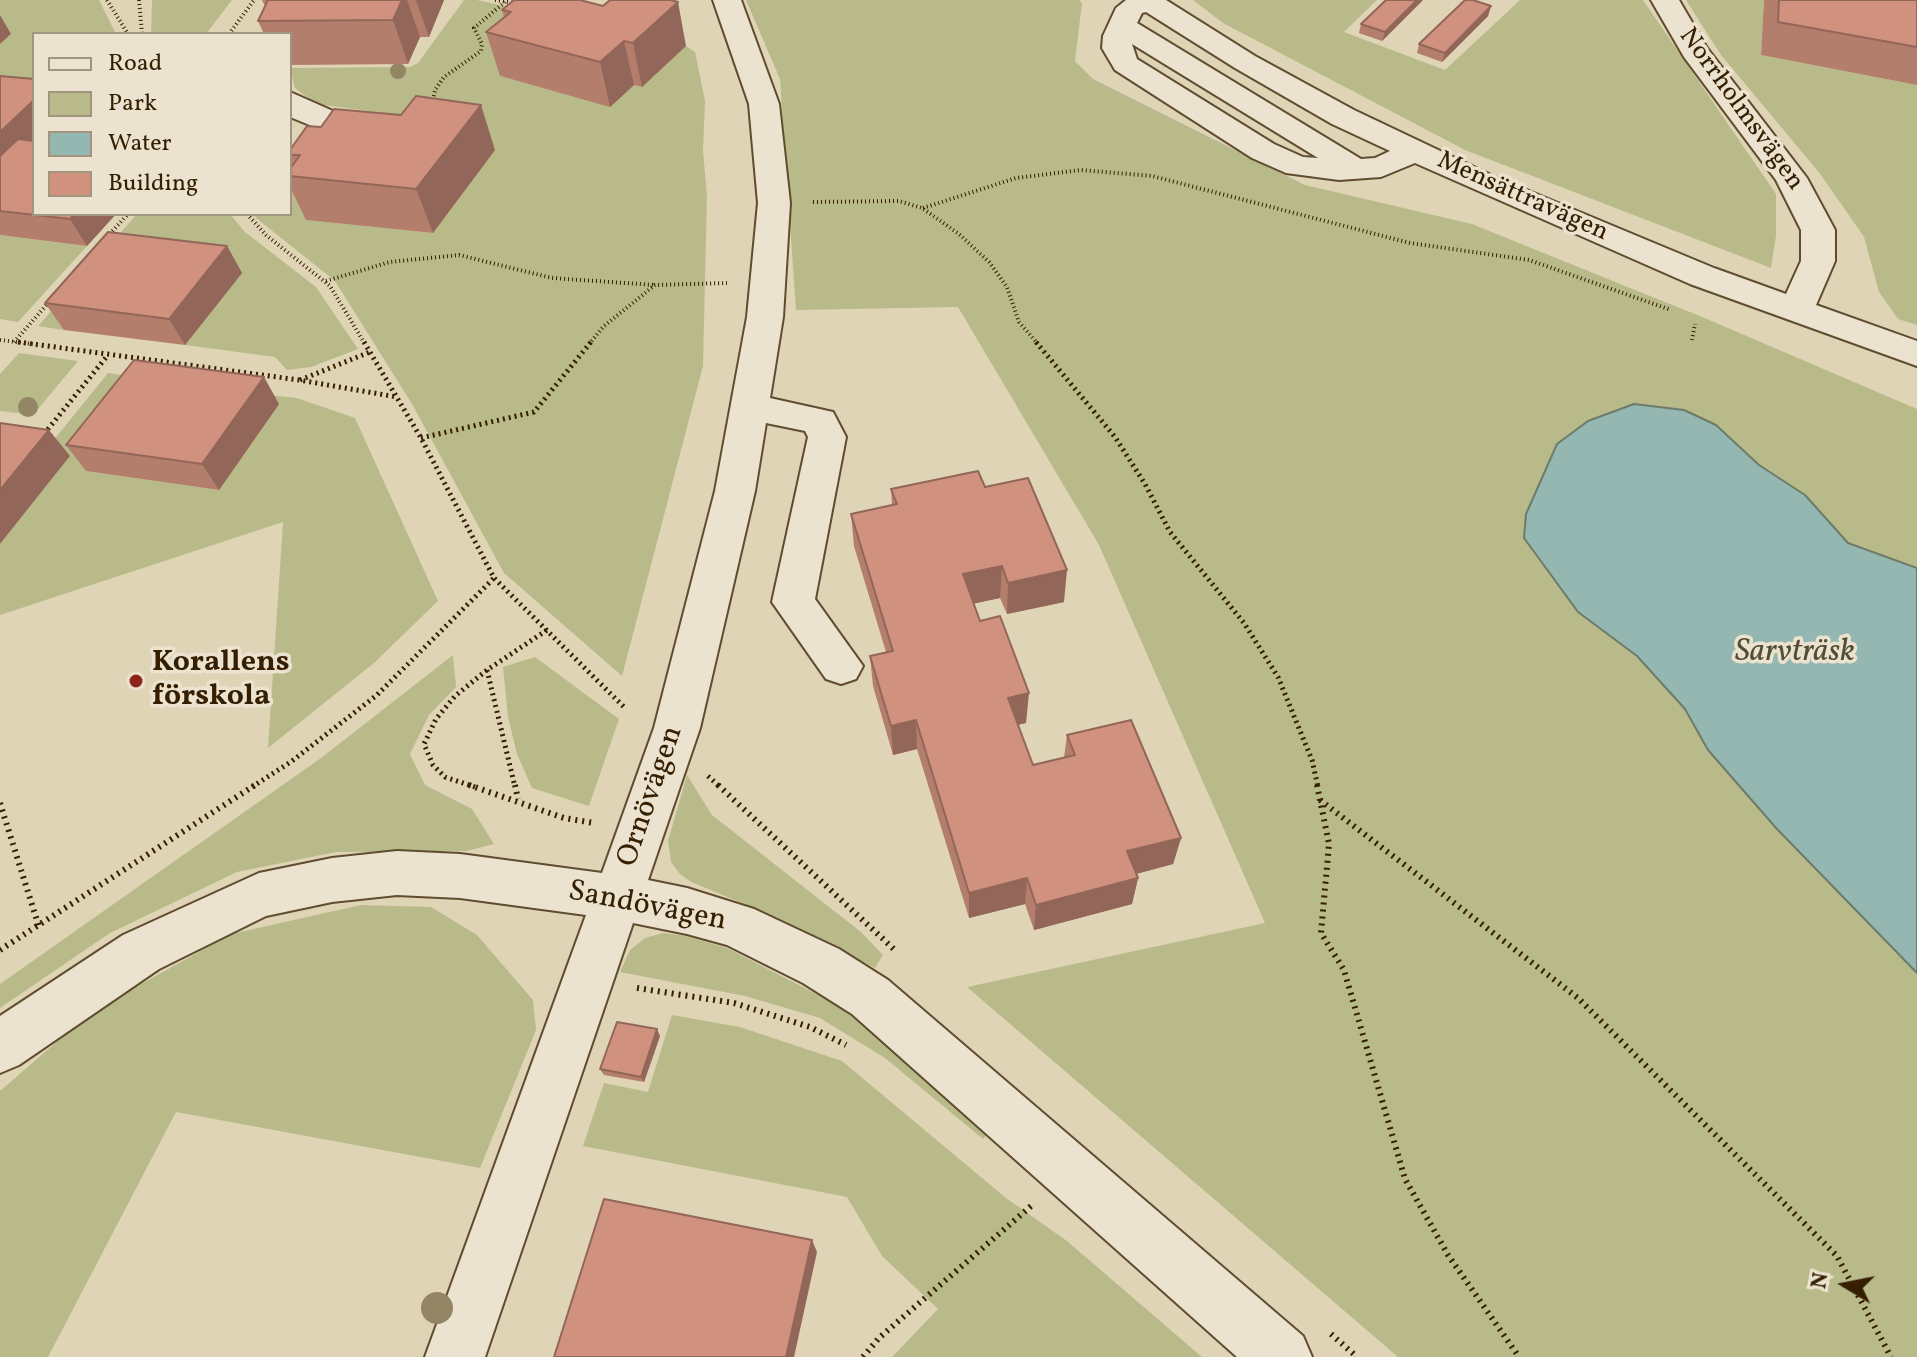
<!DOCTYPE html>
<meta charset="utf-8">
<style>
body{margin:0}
#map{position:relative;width:1917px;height:1357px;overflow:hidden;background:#e0d4b6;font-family:Vollkorn,serif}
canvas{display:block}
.legend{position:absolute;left:32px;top:32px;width:260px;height:184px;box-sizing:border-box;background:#ebe3d0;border:2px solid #a2957d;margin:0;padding:10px 14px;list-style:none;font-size:24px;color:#351f00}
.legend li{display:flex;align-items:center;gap:16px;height:40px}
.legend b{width:40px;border:2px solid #a2957d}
.north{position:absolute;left:1805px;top:1245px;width:80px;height:80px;-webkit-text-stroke:6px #ebe3d0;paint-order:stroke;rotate:280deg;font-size:22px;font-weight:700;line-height:32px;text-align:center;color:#351f00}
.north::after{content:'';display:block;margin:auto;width:28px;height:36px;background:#351f00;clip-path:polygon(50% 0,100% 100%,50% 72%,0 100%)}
</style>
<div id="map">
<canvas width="1917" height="1357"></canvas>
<ul class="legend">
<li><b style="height:10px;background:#ebe3d0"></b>Road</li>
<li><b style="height:22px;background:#b8bb89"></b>Park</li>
<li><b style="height:22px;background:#94b8b1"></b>Water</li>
<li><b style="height:22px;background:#d0927e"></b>Building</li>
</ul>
<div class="north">N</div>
</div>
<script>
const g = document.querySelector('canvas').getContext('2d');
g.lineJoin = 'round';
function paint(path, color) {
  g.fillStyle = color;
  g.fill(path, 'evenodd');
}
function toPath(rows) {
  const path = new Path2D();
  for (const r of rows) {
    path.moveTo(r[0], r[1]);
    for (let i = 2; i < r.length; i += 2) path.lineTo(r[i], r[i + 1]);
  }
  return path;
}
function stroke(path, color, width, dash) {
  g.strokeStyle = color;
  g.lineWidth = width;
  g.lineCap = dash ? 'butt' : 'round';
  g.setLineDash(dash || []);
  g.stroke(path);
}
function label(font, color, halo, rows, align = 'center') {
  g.font = font + ' Vollkorn,serif';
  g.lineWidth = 7;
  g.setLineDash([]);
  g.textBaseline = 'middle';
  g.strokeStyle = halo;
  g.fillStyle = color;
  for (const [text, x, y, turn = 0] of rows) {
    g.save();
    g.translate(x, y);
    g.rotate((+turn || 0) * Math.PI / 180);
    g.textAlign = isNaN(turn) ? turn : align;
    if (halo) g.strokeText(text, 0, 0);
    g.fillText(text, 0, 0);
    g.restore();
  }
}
paint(toPath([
 [0,0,99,0,116,34,34,34,34,79,0,76,0,44,11,34,0,32],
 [152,0,232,0,206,34,151,34],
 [464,0,477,0,556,17,500,76,610,106,634,85,642,87,686,46,695,52,705,101,703,151,707,196,703,366,622,676,504,573,412,404,335,281,255,217,257,214,290,214,290,171,307,220,433,233,495,150,435,120,316,104,295,88,290,68,410,67,418,63],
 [746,0,1079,0,1082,3,1075,61,1093,79,1305,185,1472,224,1707,319,1917,409,1917,568,1848,544,1805,495,1759,465,1716,425,1557,444,1526,514,1524,538,1578,612,1637,656,1685,709,1708,750,1777,829,1917,973,1917,1357,1398,1357,967,987,1265,923,1099,545,958,307,796,310,780,79],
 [1193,0,1377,0,1344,32,1445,70,1520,0,1643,0,1776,194,1776,236,1771,268,1465,150,1223,23],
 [1686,0,1764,0,1761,55,1917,85,1917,325,1898,319,1879,292,1864,237,1821,175,1721,55],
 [137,214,230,214,245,232,316,287,358,349,311,367,287,370,275,357,185,345,241,273,64,330,38,326],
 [0,235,87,246,18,322,0,319],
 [19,353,78,361,33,415,0,411,0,374],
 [108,373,217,389,87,471,219,490,240,392,297,398,355,418,438,601,374,663,268,748,283,522,0,615,0,544,69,457,44,452],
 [453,655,456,687,429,715,410,754,425,785,472,809,494,844,466,851,336,852,237,872,110,933,0,1008,0,984,321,758],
 [535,657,619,719,589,806,532,788,517,754,508,717,503,667],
 [687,775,712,815,861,932,883,955,875,968,764,912,691,882,680,874,671,862,668,841],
 [361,905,431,907,477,935,533,1000,536,1030,480,1168,176,1112,48,1357,0,1357,0,1091,91,1012,231,934],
 [663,933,686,936,727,948,824,998,862,1023,991,1130,983,1139,885,1058,820,1018,745,996,620,972,630,950,645,938],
 [672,1015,740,1027,842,1061,1006,1198,1067,1241,1202,1357,892,1357,938,1309,882,1256,847,1197,583,1146,604,1083,648,1092]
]), '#b8bb89');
const water = toPath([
 [1634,404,1684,410,1716,425,1759,465,1805,495,1848,543,1917,568,1917,973,1777,829,1708,750,1685,709,1637,656,1578,612,1524,538,1526,514,1557,444,1588,421,1634,404]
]);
paint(water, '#94b8b1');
stroke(water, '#6e7b6a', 2);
const minor = toPath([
 [713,0,741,0,779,104,790,203,783,317,770,398,833,412,846,437,815,599,863,666,856,679,841,684,826,679,772,602,808,437,805,431,766,423,755,491,700,728,648,880,687,888,754,909,839,949,888,980,1303,1336,1312,1357,1237,1357,852,1014,803,983,727,945,687,934,633,923,485,1357,425,1357,586,915,460,898,397,895,332,902,266,916,159,969,19,1065,0,1073,0,1016,123,935,259,873,332,858,397,851,460,854,602,873,654,728,715,491,747,317,758,203,749,104,713,0],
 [1126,0,1166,0,1255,56,1354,110,1493,176,1714,268,1786,294,1801,261,1801,230,1776,180,1684,57,1651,0,1679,0,1707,48,1807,178,1835,230,1835,261,1816,305,1917,341,1917,366,1690,284,1415,163,1381,177,1339,180,1286,173,1252,158,1115,70,1102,48,1103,36,1116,8,1126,0],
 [1146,12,1235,68,1332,124,1390,151,1375,158,1361,159,1137,23,1142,13,1146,12],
 [1132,44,1318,158,1303,157,1274,144,1137,59,1132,44],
 [290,92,351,119,395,126,400,133,395,140,384,142,334,135,290,117,290,92]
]);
stroke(minor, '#604c2e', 4);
stroke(toPath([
 [107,0,128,34],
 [139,0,142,34],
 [495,0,514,3],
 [229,34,254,0],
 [432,104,435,90,444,77,481,51,482,44,474,28,505,2],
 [813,202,899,201,922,208,959,234,989,262,1007,287,1019,322,1038,344],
 [923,208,1016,178,1081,170,1152,176,1410,243,1529,260,1671,310],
 [247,214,266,235,330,286,365,344],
 [107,237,128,214],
 [326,281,390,262,459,255,552,278,654,285],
 [0,340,33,344],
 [1692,340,1695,324],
 [14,342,50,301],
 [589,344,604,326,655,285,727,283]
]), '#351f00', 4, [1, 3]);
stroke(toPath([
 [18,342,299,380,397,397],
 [364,342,421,438,494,578,624,707],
 [1036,342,1115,437,1145,484,1170,532,1244,623,1278,677,1312,760,1318,787],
 [300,380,370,352],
 [44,434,108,355],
 [421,438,534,412,591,342],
 [487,670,515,787],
 [708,776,720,787],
 [252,787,292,761,377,695,494,578],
 [475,787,445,777,433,765,424,744,436,719,455,696,487,670,547,630]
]), '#351f00', 5, [2, 4]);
stroke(toPath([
 [469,785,564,818,594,823],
 [515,785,518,799],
 [718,785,897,952],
 [1317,785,1329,844,1321,933,1344,970,1405,1179,1448,1255,1519,1357],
 [1320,800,1578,998,1837,1256,1891,1357],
 [0,803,39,927],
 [0,950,255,785],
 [637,988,734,1003,810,1027,846,1045],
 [1331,1334,1357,1357],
 [863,1357,879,1338,1031,1206]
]), '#351f00', 6, [2, 5]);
paint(minor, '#ebe3d0');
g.fillStyle = '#948665';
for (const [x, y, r] of [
 [398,71,8],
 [28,407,10],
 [437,1308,16]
]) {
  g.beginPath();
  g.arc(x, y, r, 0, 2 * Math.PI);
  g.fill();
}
paint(toPath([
 [262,0,444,0,429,37,420,37,408,64,290,65,290,34,264,34,258,21,265,6],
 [1423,0,1382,41,1359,33,1361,24],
 [1764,0,1917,0,1917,85,1761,55],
 [1491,6,1488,16,1442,62,1417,53,1419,44],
 [502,10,686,46,642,87,634,85,610,107,500,76,486,32,504,17],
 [0,76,34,214,116,214,87,246,0,235],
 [290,150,495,150,433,233,306,220,290,187,290,169,292,166,290,161],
 [227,246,242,273,185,345,64,330,45,303],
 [279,404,219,490,86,471,66,445],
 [985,487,1064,602,1007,614,1000,598,974,603,980,621,1026,723,1018,725,1033,765,1064,758,1067,735,1181,838,1173,864,1136,874,1138,878,1132,904,1034,930,1025,904,969,918,917,749,893,755,873,686,870,656,886,652,854,546,851,514,892,505,891,489],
 [660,1036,644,1082,604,1075,600,1069]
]), '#b37e6c');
paint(toPath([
 [402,0,407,0,420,37,408,64,393,20],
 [416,0,444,0,429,37],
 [1417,0,1423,0,1382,41,1385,32],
 [678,2,686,46,642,87,633,43],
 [1491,6,1488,16,1442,62,1445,53],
 [0,15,11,34,0,44],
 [624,41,634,85,610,107,600,62],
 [34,100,34,143,0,157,0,132],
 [481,105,495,150,433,233,416,189],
 [74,214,116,214,87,246,70,219],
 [227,246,242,273,185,345,169,319],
 [264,377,279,404,219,490,202,464],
 [49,430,70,456,0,544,0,490],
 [1002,566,1000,598,963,606,963,574],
 [1067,570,1064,602,1007,614,1008,583],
 [1029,693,1026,723,1006,727,1008,698],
 [916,720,917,749,893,755,891,726],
 [1181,838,1173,864,1121,878,1127,851],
 [1027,878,1025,904,969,918,969,893],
 [1138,878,1132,904,1034,930,1036,905],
 [657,1029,660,1036,644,1082,641,1077],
 [812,1240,817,1252,794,1357,786,1357]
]), '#926658');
const building = toPath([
 [268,0,402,0,393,20,258,21,268,0],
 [514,0,580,0,603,6,610,0,671,0,678,2,633,43,624,41,600,62,486,32,511,12,502,10,514,0],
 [1386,0,1417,0,1385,32,1361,24,1386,0],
 [1465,0,1473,0,1491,6,1445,53,1419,44,1465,0],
 [1779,0,1917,0,1917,47,1778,22,1779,0],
 [0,76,34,79,34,100,0,132,0,76],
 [416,96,481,105,416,189,290,176,290,169,300,155,290,155,290,150,307,126,321,127,334,109,401,115,416,96],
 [18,139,34,141,34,214,74,214,70,219,0,211,0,156,18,139],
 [108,232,227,246,169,319,45,303,108,232],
 [134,360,264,377,202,464,66,445,134,360],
 [0,423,49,430,0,490,0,423],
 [978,471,985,487,1028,478,1067,570,1008,583,1002,566,963,574,980,621,1000,616,1029,693,1008,698,1033,765,1075,755,1067,735,1131,720,1181,838,1127,851,1138,878,1036,905,1027,878,969,893,916,720,891,726,870,656,893,651,851,514,897,504,891,489,978,471],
 [617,1022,657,1029,641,1077,600,1069,617,1022],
 [604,1199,812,1240,786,1357,554,1357,604,1199]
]);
paint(building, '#d0927e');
stroke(building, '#926658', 2);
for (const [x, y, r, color] of [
 [136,681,8,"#8f2418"]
]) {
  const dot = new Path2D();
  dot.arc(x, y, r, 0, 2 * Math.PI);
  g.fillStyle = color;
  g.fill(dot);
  stroke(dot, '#ebe3d0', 3);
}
label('26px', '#351f00', '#ebe3d0', [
 ["Norrholmsvägen",1740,110,54],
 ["Mensättravägen",1522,198,24]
]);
label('bold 30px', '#351f00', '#ebe3d0', [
 ["Korallens",152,664],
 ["förskola",152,698]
], 'left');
label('30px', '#351f00', '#ebe3d0', [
 ["Ornövägen",652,797,-71],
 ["Sandövägen",647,908,11]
]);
label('italic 32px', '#524d35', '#ebe3d0', [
 ["Sarvträsk",1795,654]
]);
</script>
